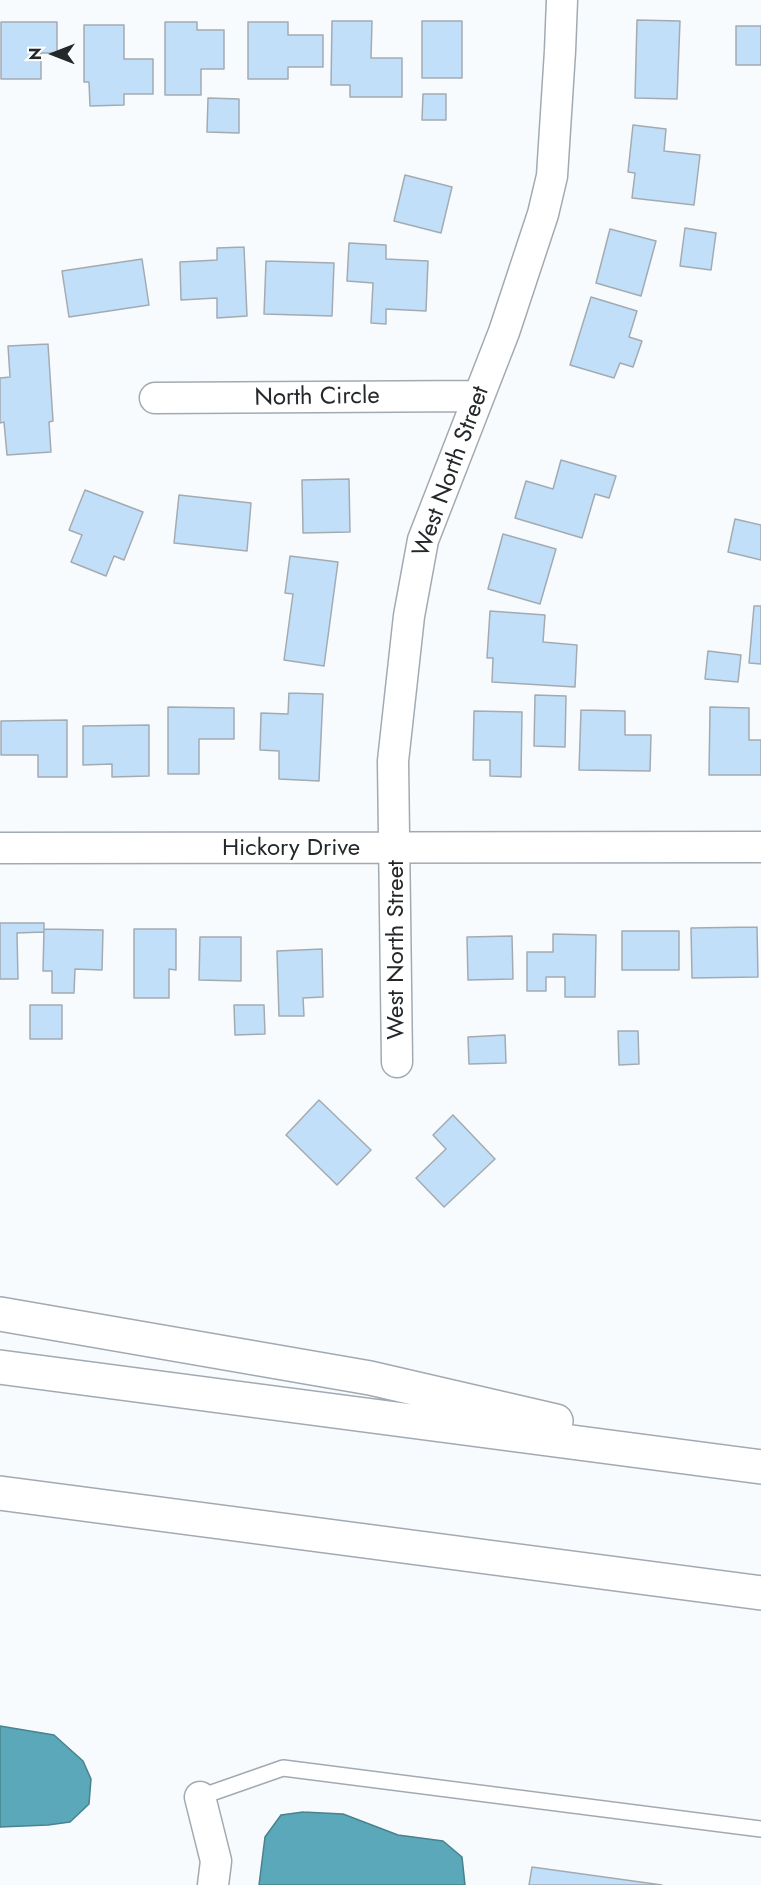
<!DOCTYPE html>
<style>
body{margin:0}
#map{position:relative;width:761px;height:1885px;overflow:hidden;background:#f8fbfe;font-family:Jost,sans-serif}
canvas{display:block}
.north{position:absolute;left:24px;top:24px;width:60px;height:60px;-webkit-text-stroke:4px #fff;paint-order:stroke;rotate:270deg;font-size:16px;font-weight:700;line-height:24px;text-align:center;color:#24282a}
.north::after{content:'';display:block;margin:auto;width:21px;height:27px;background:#24282a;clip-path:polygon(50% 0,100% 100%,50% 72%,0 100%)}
</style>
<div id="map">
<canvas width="761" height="1885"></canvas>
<div class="north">N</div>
</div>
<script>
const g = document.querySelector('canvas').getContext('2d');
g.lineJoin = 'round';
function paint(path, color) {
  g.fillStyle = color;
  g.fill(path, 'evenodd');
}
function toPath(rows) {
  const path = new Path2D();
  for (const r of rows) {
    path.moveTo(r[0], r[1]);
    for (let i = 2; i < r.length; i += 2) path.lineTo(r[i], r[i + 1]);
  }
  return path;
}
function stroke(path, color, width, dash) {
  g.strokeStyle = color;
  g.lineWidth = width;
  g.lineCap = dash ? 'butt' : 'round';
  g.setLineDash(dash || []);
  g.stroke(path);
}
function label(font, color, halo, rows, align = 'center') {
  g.font = font + ' Jost,sans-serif';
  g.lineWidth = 5;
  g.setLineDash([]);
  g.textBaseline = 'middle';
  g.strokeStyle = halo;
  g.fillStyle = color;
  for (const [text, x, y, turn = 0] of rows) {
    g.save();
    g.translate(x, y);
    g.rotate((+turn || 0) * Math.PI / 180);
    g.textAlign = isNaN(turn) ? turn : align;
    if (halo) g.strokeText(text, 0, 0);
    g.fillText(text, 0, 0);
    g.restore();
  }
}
const water = toPath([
 [0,1726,54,1735,83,1761,91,1779,89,1804,70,1822,48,1825,0,1827,0,1726],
 [303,1812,343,1814,398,1835,443,1841,462,1857,465,1885,259,1885,265,1837,281,1815,303,1812]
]);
paint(water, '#5aa8b9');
stroke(water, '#4a828e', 1.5);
const building = toPath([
 [637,20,680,21,677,99,635,98,637,20],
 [332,21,372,21,371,58,402,58,402,97,350,97,350,85,331,85,332,21],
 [422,21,462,21,462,78,422,78,422,21],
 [1,22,57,22,57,53,41,53,41,79,1,79,1,22],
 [165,22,197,22,197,30,224,30,224,69,201,69,201,95,165,95,165,22],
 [248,22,288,22,288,35,323,35,323,67,288,67,288,79,248,79,248,22],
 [84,25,124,25,124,59,153,59,153,94,124,94,124,105,90,106,89,82,84,82,84,25],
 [736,26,761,26,761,65,736,65,736,26],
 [423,94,446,94,446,120,422,120,423,94],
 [208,98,239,99,239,133,207,132,208,98],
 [633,125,666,129,664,151,700,155,694,205,632,198,635,173,628,172,633,125],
 [405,175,452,187,441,233,394,221,405,175],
 [685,228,716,233,711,270,680,266,685,228],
 [610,229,656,241,641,296,596,283,610,229],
 [349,243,386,245,386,259,428,261,426,311,386,309,386,324,371,323,373,283,347,281,349,243],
 [244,247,247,316,217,318,217,298,181,300,180,262,217,260,217,248,244,247],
 [142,259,149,305,69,317,62,271,142,259],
 [266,261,334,263,332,316,264,314,266,261],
 [591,297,637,311,629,337,642,341,633,367,620,363,614,378,570,365,591,297],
 [48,344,53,421,49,422,51,452,7,455,4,422,0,423,0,378,10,377,8,346,48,344],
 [561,460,616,476,609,498,595,494,582,538,515,518,526,481,553,489,561,460],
 [349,479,350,532,303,533,302,480,349,479],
 [85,490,143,512,124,560,114,556,106,576,71,562,82,535,69,530,85,490],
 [179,495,251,503,247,551,174,543,179,495],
 [735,519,761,525,761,560,728,552,735,519],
 [503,534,556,549,540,604,488,589,503,534],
 [290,556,338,562,324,666,284,660,293,594,285,593,290,556],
 [754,606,761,606,761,664,749,663,754,606],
 [490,611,545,615,543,642,577,645,575,687,492,682,493,658,487,658,490,611],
 [708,651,741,655,738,682,705,679,708,651],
 [289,693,323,694,319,781,279,779,279,751,260,750,261,713,288,714,289,693],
 [535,695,566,696,565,747,534,746,535,695],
 [168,707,234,708,234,739,199,739,199,774,168,774,168,707],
 [710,707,749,708,749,740,761,740,761,775,709,775,710,707],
 [581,710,625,711,625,735,651,735,650,771,579,770,581,710],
 [474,711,522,712,521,777,490,776,490,760,473,760,474,711],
 [67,720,67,777,38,777,38,755,1,755,1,721,67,720],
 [149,725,149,776,112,777,112,764,83,765,83,726,149,725],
 [0,923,44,923,44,932,17,933,18,979,0,979,0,923],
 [757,927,758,977,692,978,691,928,757,927],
 [44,929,103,930,102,970,75,969,74,993,52,993,52,971,43,971,44,929],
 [134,929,176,929,176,970,169,969,169,998,134,998,134,929],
 [622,931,679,931,679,970,622,970,622,931],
 [553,934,596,935,595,997,565,997,565,977,546,977,546,991,527,991,527,952,553,952,553,934],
 [512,936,513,979,468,980,467,937,512,936],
 [200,937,241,937,241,981,199,980,200,937],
 [322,949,323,997,303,998,304,1016,279,1016,277,951,322,949],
 [30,1005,62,1005,62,1039,30,1039,30,1005],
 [234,1005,264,1005,265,1034,235,1035,234,1005],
 [618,1031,638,1031,639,1064,619,1065,618,1031],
 [505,1035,506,1063,469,1064,468,1037,505,1035],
 [319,1100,371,1150,337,1185,286,1135,319,1100],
 [453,1115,495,1159,444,1207,416,1178,446,1149,433,1135,453,1115],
 [532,1867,662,1885,529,1885,532,1867]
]);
paint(building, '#c1dff9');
stroke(building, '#a3abb2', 1.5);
const service = toPath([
 [200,1797,283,1768,761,1829]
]);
const minor = toPath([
 [155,398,479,396],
 [0,848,761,847],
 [397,1062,393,761,409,616,423,540,504,332,543,214,552,176,560,51,562,0],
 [200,1797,216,1861,213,1885]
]);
const motorway = toPath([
 [0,1314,370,1378,556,1421],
 [0,1367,761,1467],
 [0,1493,761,1593]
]);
stroke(service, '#a2aab1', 18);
stroke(minor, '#a2aab1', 33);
stroke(motorway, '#a2aab1', 36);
stroke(service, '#fff', 15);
stroke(minor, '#fff', 30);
stroke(motorway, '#fff', 33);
label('24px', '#24282a', '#fff', [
 ["North Circle",317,398,-1],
 ["West North Street",452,472,-70],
 ["Hickory Drive",291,849],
 ["West North Street",397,950,-90]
]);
</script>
